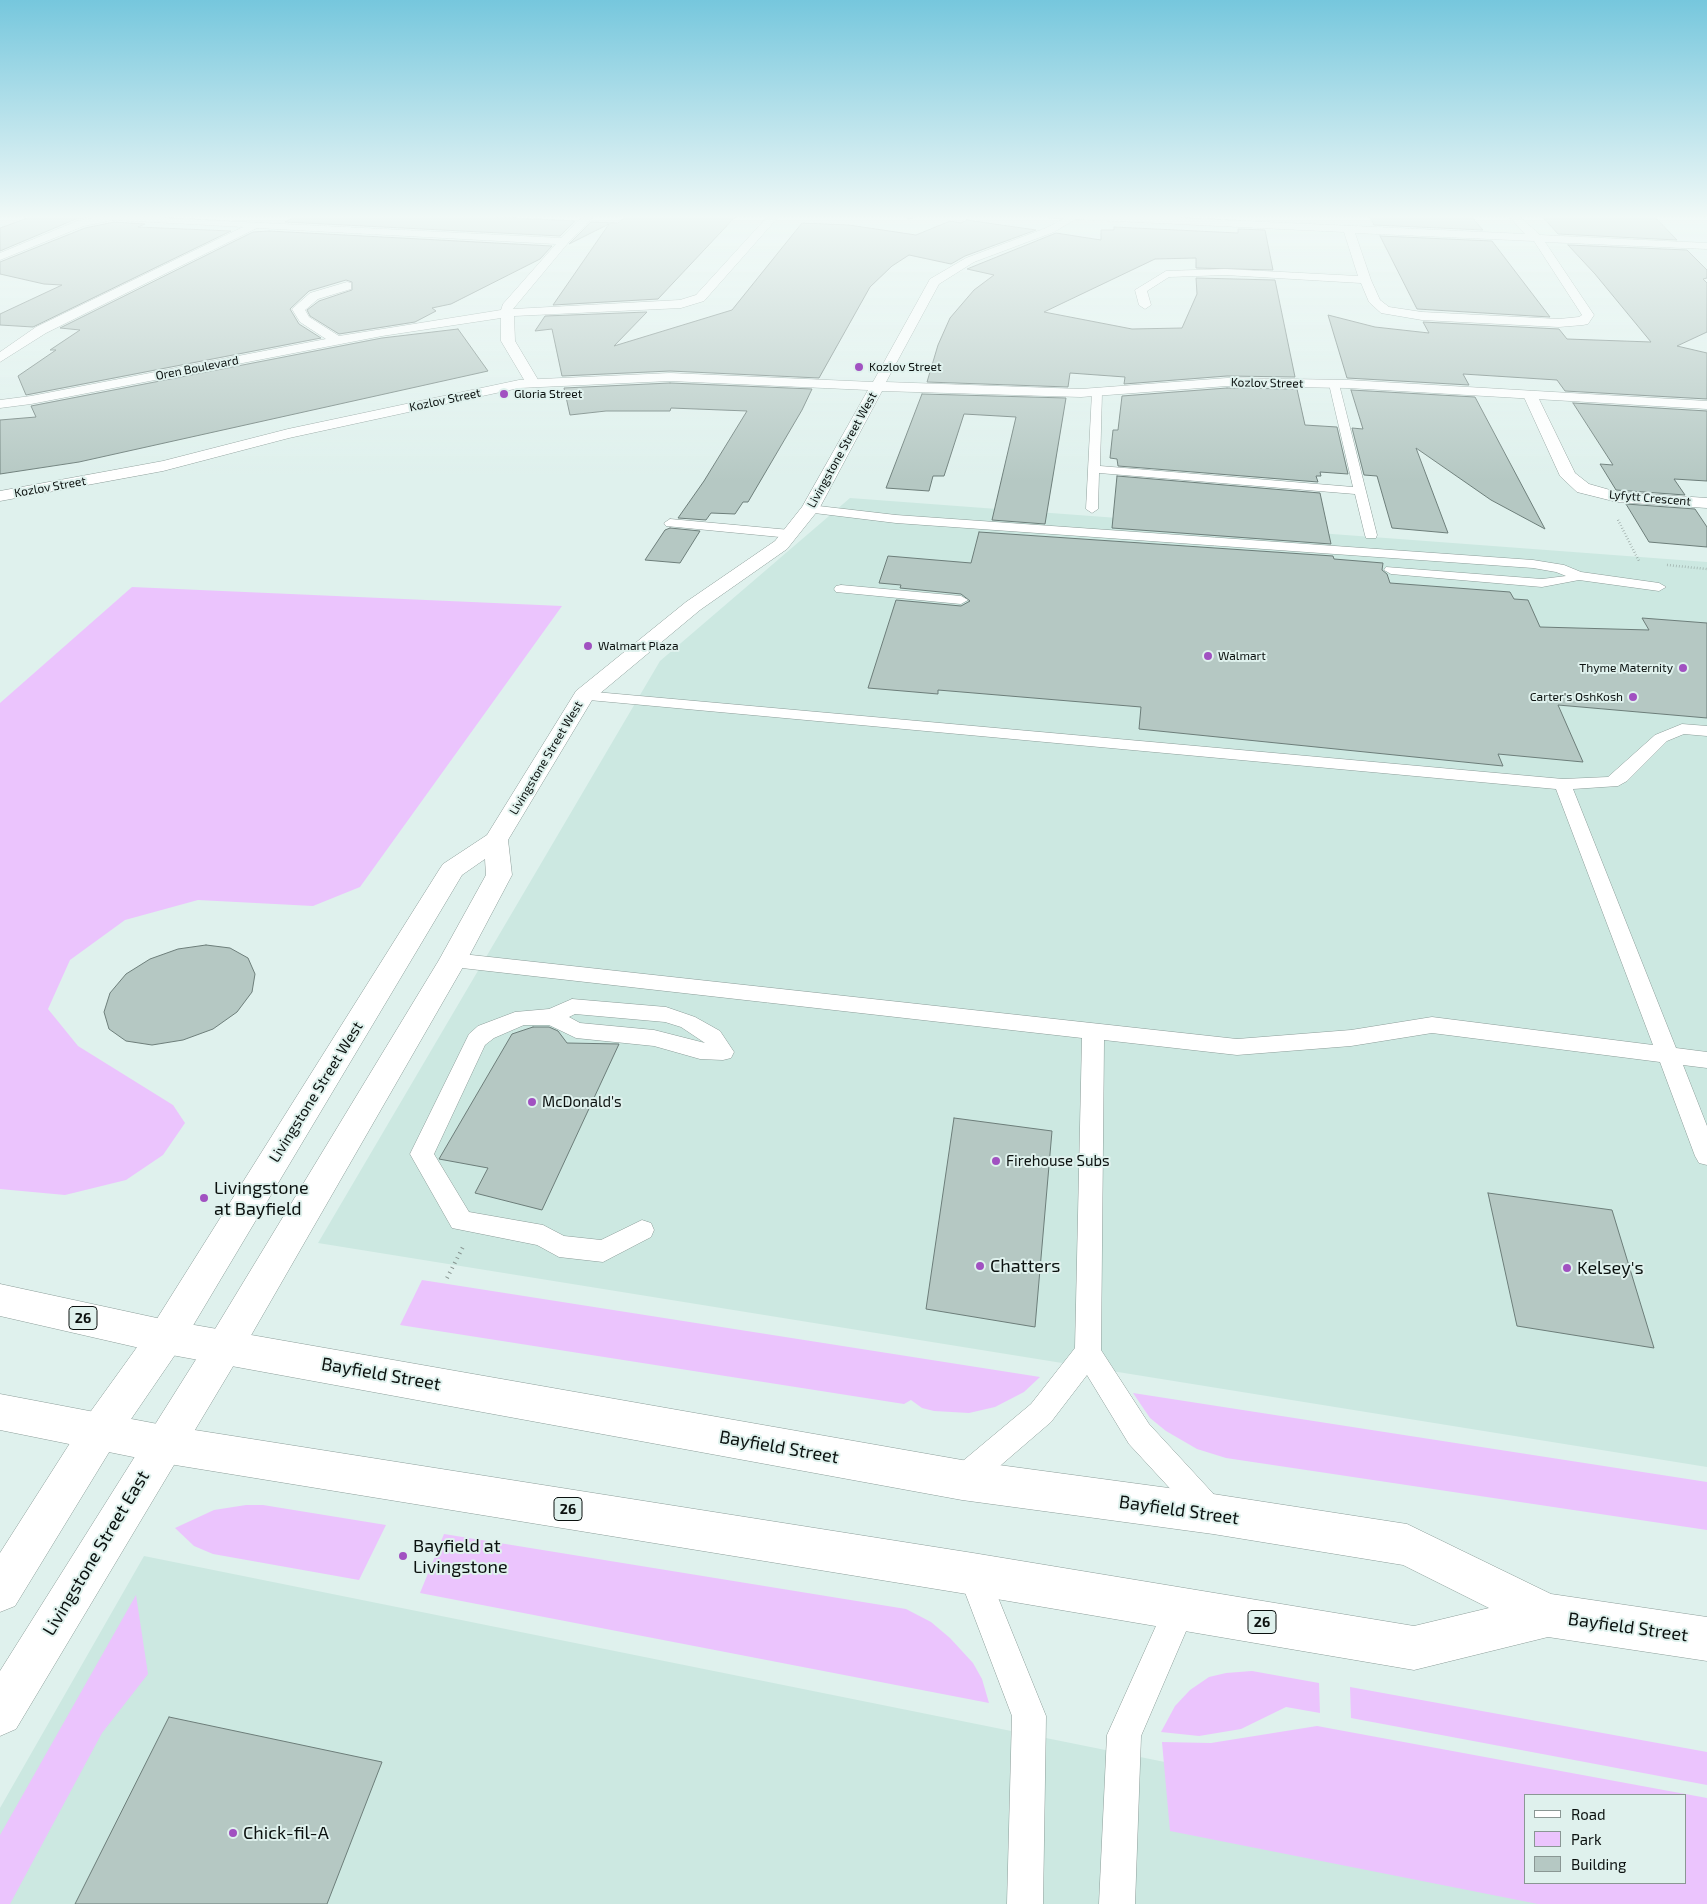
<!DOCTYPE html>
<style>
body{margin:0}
#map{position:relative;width:1707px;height:1904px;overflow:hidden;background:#dff1ed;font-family:"Exo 2",sans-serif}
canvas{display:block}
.legend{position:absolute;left:1524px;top:1794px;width:162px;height:90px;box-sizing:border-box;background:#dff1ed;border:1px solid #8a9794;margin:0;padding:6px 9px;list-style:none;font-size:15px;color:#0b110f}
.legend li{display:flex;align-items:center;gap:10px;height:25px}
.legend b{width:25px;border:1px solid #8a9794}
</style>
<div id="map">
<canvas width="1707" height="1904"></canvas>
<ul class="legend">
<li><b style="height:6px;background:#fff"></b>Road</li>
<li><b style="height:14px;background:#ebc4fd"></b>Park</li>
<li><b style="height:14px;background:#b5c8c3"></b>Building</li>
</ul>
</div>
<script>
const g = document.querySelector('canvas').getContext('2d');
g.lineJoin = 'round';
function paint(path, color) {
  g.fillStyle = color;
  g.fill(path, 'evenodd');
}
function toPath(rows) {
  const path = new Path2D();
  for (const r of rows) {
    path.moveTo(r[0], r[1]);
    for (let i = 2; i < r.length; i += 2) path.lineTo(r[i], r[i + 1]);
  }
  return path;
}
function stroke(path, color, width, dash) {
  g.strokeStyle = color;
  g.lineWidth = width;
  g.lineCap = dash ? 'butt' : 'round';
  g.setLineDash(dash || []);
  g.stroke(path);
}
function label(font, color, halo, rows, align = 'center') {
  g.font = font + ' "Exo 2",sans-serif';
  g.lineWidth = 4;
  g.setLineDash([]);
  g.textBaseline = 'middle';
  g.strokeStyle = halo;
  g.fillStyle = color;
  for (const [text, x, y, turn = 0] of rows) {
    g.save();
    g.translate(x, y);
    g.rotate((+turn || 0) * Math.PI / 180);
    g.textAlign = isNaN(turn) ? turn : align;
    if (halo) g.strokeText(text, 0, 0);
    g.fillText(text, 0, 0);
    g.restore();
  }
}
paint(toPath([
 [850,498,1707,562,1707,1467,318,1243,660,661],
 [144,1556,1259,1781,1526,1795,1526,1883,1686,1883,1707,1829,1707,1904,0,1904,0,1808]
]), '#cce8e1');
paint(toPath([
 [132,587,562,606,360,887,313,906,198,900,125,920,70,960,48,1009,78,1046,173,1105,185,1123,163,1155,126,1180,65,1195,0,1189,0,703],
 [422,1280,1040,1377,1024,1392,995,1407,969,1413,934,1411,922,1408,911,1400,904,1404,400,1325],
 [1133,1393,1707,1482,1707,1530,1226,1458,1197,1449,1166,1431,1150,1418],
 [246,1505,263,1505,386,1525,359,1580,213,1554,194,1546,175,1528,214,1510],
 [444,1534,906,1609,931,1622,950,1638,973,1663,982,1679,989,1703,420,1593],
 [136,1595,148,1674,102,1733,10,1904,0,1904,0,1835],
 [1252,1671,1319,1683,1320,1713,1286,1707,1241,1729,1199,1736,1161,1732,1175,1706,1190,1690,1209,1677,1226,1673],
 [1350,1687,1707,1752,1707,1785,1351,1718],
 [1317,1726,1707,1798,1707,1904,1538,1904,1170,1831,1162,1742,1211,1743],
 [1526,1795,1686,1795,1686,1883,1526,1883]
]), '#ebc4fd');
const building = toPath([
 [36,215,97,215,76,219,0,251,0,228,36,215],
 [298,215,444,215,575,221,560,236,285,222,298,215],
 [627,215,737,215,658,299,553,305,609,224,569,244,591,222,618,223,627,215],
 [1369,215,1470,215,1483,230,1374,225,1369,215],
 [1541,215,1653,215,1677,240,1558,234,1541,215],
 [967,220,1036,230,965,256,951,264,909,255,892,266,870,287,819,378,670,371,562,376,552,329,535,331,545,316,647,312,614,346,732,310,802,223,849,225,916,235,950,221,961,223,967,220],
 [114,222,145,224,138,227,231,231,33,327,0,325,0,314,62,285,44,284,0,274,0,262,85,228,114,222],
 [1114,227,1238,233,1238,229,1265,230,1273,270,1196,268,1196,258,1155,259,1044,312,1132,329,1182,328,1197,294,1196,278,1275,280,1295,377,1227,376,1124,384,1125,377,1070,373,1068,387,927,382,938,345,950,318,974,290,994,275,967,269,1056,233,1101,240,1101,230,1114,230,1114,227],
 [269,231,552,246,540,259,451,304,432,308,436,311,415,322,339,334,310,316,307,310,319,301,352,290,352,282,346,280,309,291,290,309,299,324,321,338,26,395,18,376,56,350,50,350,80,330,60,328,253,232,269,231],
 [1380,236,1492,241,1550,317,1417,309,1380,236],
 [1568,245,1687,250,1707,270,1707,278,1703,279,1707,283,1707,332,1677,346,1707,353,1707,399,1565,391,1557,380,1463,374,1469,385,1347,378,1328,315,1375,327,1429,333,1423,322,1559,329,1567,339,1651,342,1595,274,1568,245],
 [458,329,488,371,79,462,0,474,0,420,36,417,31,406,382,338,458,329],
 [670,383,812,389,802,410,748,502,743,502,735,514,711,513,706,520,678,518,704,481,747,411,671,408,670,411,606,411,570,415,564,388,670,383],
 [1227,388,1297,389,1305,425,1337,427,1348,474,1320,472,1321,476,1316,476,1318,482,1118,466,1117,459,1110,458,1113,430,1118,430,1122,396,1227,388],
 [1351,390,1475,397,1545,529,1491,500,1416,448,1448,533,1392,528,1377,476,1364,475,1352,428,1363,429,1351,390],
 [922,394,1066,398,1045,524,992,520,1016,417,964,414,944,476,933,476,929,491,886,488,922,394],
 [1573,403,1707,411,1707,481,1674,479,1685,495,1616,490,1600,464,1613,465,1573,403],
 [1117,476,1320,493,1331,544,1112,528,1117,476],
 [1626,504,1695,509,1707,527,1707,547,1649,542,1626,504],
 [670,528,700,531,680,563,645,560,665,530,670,528],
 [979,532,1333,556,1334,559,1383,563,1382,570,1387,574,1390,583,1510,592,1514,599,1528,600,1540,627,1649,630,1642,618,1707,623,1707,718,1558,705,1583,762,1498,754,1503,766,1139,729,1141,707,938,690,938,694,868,688,896,600,961,606,970,601,961,594,900,588,901,585,879,583,888,556,971,563,979,532],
 [206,945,230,948,248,958,255,974,252,992,237,1012,213,1029,183,1040,152,1045,126,1041,109,1029,104,1012,110,993,126,974,150,959,178,949,206,945],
 [533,1027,549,1027,558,1031,567,1043,619,1044,542,1210,475,1193,488,1168,439,1159,512,1034,533,1027],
 [954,1118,1052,1131,1035,1327,926,1309,954,1118],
 [1488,1193,1612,1210,1654,1348,1517,1326,1488,1193],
 [169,1717,382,1762,327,1904,75,1904,169,1717]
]);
paint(building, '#b5c8c3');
stroke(building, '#6d7e7a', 1);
const service = toPath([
 [1334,381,1339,384,1377,535,1376,538,1366,538,1365,535,1355,494,1099,473,1098,509,1092,513,1086,509,1092,392,1097,389,1102,392,1100,466,1353,487,1329,384,1334,381],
 [810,505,896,515,1533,560,1564,565,1581,572,1659,583,1666,587,1659,591,1579,580,1542,587,1391,574,1384,570,1386,567,1542,579,1566,576,1556,572,1533,568,896,523,806,512,804,509,806,506,810,505],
 [670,519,790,530,796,534,790,538,666,526,664,523,670,519],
 [841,585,961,596,968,600,961,604,836,592,834,589,836,586,841,585],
 [584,691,1563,779,1608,777,1655,735,1682,724,1707,726,1707,736,1684,734,1667,741,1627,781,1618,786,1573,789,1676,1048,1707,1052,1707,1068,1683,1065,1707,1126,1707,1165,1699,1163,1695,1156,1660,1062,1432,1033,1351,1046,1237,1055,1104,1040,1101,1350,1149,1424,1220,1501,1225,1511,1220,1521,1210,1526,1200,1521,1129,1444,1087,1375,1051,1422,972,1490,962,1494,952,1490,948,1480,952,1470,1031,1404,1075,1348,1082,1038,453,967,446,965,443,960,446,955,453,953,1237,1039,1351,1030,1432,1017,1653,1045,1556,789,578,699,576,696,584,691],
 [572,999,666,1007,695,1017,720,1031,734,1052,731,1058,723,1060,700,1059,654,1046,576,1038,549,1025,524,1025,494,1038,485,1045,434,1154,469,1212,543,1225,564,1236,601,1240,642,1220,651,1223,654,1230,651,1237,603,1262,559,1257,537,1245,452,1228,410,1154,469,1034,478,1026,515,1012,549,1009,572,999],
 [575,1014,665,1022,681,1027,705,1043,654,1030,580,1023,569,1017,575,1014],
 [973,1559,984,1563,1046,1716,1043,1904,1007,1904,1012,1716,958,1574,962,1563,973,1559],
 [1180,1592,1191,1597,1196,1608,1141,1736,1135,1904,1099,1904,1107,1735,1169,1597,1180,1592]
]);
const minor = toPath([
 [107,215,561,238,584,215,595,215,568,243,513,309,680,300,696,295,769,215,780,215,704,301,681,308,514,316,515,341,540,383,533,387,526,383,501,341,501,318,382,336,31,404,0,408,0,400,31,396,326,339,300,322,292,309,310,293,347,282,351,283,351,289,318,299,305,310,309,317,339,336,501,310,503,304,556,244,257,228,46,333,0,362,0,352,36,327,243,227,114,220,84,226,0,260,0,253,77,221,107,215],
 [904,215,919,215,909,219,904,215],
 [1045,215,1119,215,1525,234,1507,215,1518,215,1540,235,1707,243,1707,249,1545,242,1594,315,1588,324,1583,325,1559,327,1422,320,1381,313,1369,302,1361,283,1225,275,1169,277,1147,291,1151,305,1145,309,1139,305,1135,290,1166,271,1225,269,1358,276,1344,232,1050,218,1045,215],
 [1355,233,1534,241,1582,315,1579,317,1559,319,1422,312,1389,307,1380,300,1371,280,1355,233],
 [1530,391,1537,395,1575,473,1589,484,1617,492,1707,498,1707,508,1617,502,1577,492,1560,476,1523,395,1530,391]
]);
const tertiary = toPath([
 [1070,215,1083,215,1054,232,974,262,939,284,886,382,1081,389,1227,378,1348,380,1707,401,1707,409,1348,388,1227,386,1081,397,882,391,819,509,787,549,700,610,592,700,508,840,512,875,467,960,238,1358,16,1729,0,1736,0,1671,212,1334,439,960,486,875,485,859,462,875,179,1349,114,1444,15,1606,0,1612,0,1553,86,1418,153,1325,439,870,443,864,487,835,576,691,686,602,775,541,802,507,868,390,670,381,519,388,289,438,163,471,0,501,0,491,163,461,288,429,519,380,670,373,873,382,930,279,966,258,1046,228,1070,215]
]);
const primary = toPath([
 [0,1284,166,1320,962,1460,1213,1494,1407,1524,1551,1594,1707,1617,1707,1661,1548,1637,1414,1670,973,1595,163,1463,0,1430,0,1394,163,1425,973,1553,1414,1626,1489,1608,1403,1565,1213,1534,962,1500,166,1354,0,1316,0,1284]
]);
stroke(service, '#8d9e9a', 1);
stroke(minor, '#8d9e9a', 1);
stroke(tertiary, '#8d9e9a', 1);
stroke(primary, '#8d9e9a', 1);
stroke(toPath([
 [1618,520,1639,561],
 [1667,565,1707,569]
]), '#889591', 2.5, [0.5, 2.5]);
stroke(toPath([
 [447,1278,463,1247]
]), '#889591', 4, [1, 4.5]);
paint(service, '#fff');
paint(minor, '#fff');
paint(tertiary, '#fff');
paint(primary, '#fff');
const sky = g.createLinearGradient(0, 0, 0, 482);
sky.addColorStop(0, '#76c7dd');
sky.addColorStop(0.45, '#f1f9f7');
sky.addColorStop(1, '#f1f9f700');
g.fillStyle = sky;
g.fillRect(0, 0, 1707, 482);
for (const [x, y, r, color] of [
 [859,367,5,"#a151c1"],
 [504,394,5,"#a151c1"],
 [588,646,5,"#a151c1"],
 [1208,656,5,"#a151c1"],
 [1683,668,5,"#a151c1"],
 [1633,697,5,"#a151c1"],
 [532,1102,5,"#a151c1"],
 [996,1161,5,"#a151c1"],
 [204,1198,5,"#a151c1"],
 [980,1266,5,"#a151c1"],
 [1567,1268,5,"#a151c1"],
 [403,1556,5,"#a151c1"],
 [233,1833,5,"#a151c1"]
]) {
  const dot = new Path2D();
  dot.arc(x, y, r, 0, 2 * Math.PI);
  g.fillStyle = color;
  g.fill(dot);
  stroke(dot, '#dff1ed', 2);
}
label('12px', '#0b110f', '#dff1ed', [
 ["Kozlov Street",869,367],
 ["Gloria Street",514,394],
 ["Walmart Plaza",598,646],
 ["Walmart",1218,656],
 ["Thyme Maternity",1673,668,"right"],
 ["Carter's OshKosh",1623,697,"right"]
], 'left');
label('12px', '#0b110f', '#dff1ed', [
 ["Oren Boulevard",197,368,-11],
 ["Kozlov Street",1267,383,1],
 ["Kozlov Street",445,400,-12],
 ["Livingstone Street West",842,450,-61],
 ["Kozlov Street",50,487,-10],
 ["Lyfytt Crescent",1650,498,5],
 ["Livingstone Street West",546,758,-59]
]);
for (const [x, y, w] of [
 [83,1318,28],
 [568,1509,28],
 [1262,1622,28]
]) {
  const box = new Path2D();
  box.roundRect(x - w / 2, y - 11.5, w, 23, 4);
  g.fillStyle = '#dff1ed';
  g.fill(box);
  stroke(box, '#0b110f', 1);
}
label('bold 14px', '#0b110f', null, [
 ["26",83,1318],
 ["26",568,1509],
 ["26",1262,1622]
]);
label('15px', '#0b110f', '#dff1ed', [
 ["Livingstone Street West",316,1092,-58]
]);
label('15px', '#0b110f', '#dff1ed', [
 ["McDonald's",542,1102],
 ["Firehouse Subs",1006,1161]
], 'left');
label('18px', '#0b110f', '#dff1ed', [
 ["Livingstone",214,1188],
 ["at Bayfield",214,1209],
 ["Chatters",990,1266],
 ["Kelsey's",1577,1268],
 ["Bayfield at",413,1546],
 ["Livingstone",413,1567],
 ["Chick-fil-A",243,1833]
], 'left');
label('18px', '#0b110f', '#dff1ed', [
 ["Bayfield Street",381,1374,10],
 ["Bayfield Street",779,1447,10],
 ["Bayfield Street",1179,1510,8],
 ["Livingstone Street East",96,1553,-59],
 ["Bayfield Street",1628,1627,8]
]);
</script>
